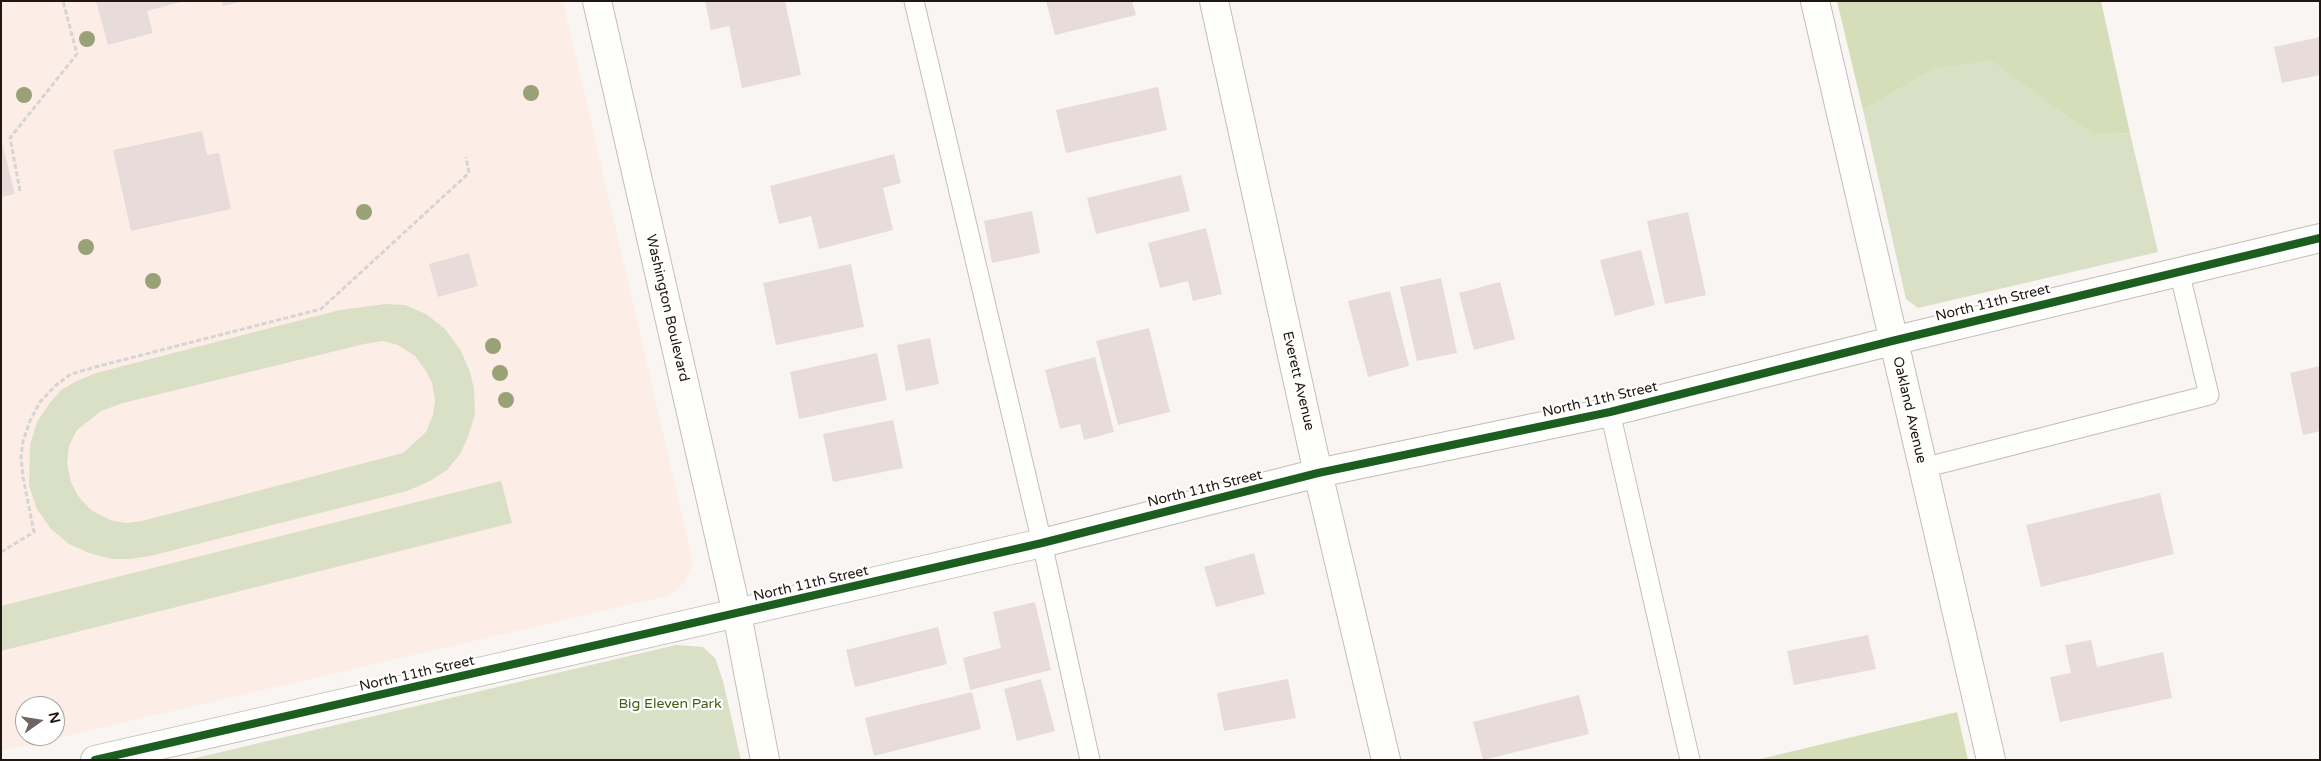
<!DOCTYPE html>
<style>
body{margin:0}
#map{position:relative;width:2321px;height:761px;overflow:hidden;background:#f9f5f3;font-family:"Varela Round",sans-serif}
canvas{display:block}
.frame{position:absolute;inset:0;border:2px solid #211712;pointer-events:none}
.north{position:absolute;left:15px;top:696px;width:50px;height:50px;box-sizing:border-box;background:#fff;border:1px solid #a6a2a0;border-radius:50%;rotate:77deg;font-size:14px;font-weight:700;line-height:20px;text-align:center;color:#211712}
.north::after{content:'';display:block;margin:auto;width:18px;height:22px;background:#6d6561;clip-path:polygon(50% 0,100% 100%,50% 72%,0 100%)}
</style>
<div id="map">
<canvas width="2321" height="761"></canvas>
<div class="frame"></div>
<div class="north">N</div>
</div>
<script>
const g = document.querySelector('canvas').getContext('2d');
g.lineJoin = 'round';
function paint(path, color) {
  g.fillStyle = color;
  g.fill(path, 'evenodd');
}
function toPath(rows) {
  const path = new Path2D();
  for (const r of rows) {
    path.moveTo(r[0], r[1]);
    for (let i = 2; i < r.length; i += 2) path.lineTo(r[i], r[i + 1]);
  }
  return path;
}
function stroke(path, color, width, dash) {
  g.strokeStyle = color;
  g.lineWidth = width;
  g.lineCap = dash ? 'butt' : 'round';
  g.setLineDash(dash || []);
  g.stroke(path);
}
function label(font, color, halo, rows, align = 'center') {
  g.font = font + ' "Varela Round",sans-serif';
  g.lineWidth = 4.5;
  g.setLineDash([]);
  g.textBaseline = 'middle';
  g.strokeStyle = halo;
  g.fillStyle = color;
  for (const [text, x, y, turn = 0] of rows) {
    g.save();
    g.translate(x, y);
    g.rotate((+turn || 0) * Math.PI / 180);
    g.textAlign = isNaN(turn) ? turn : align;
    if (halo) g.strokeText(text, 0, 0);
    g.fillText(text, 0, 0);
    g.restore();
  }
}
paint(toPath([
 [1,1,563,1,691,554,692,565,684,583,669,595,658,598,1,751],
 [25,706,55,706,55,736,25,736]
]), '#fcede6');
paint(toPath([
 [1991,59,2093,135,2130,133,2158,252,1918,308,1906,299,1863,110,1934,69],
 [385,304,405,305,426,314,445,329,461,351,470,372,474,389,475,414,468,437,460,454,447,470,430,481,407,491,150,556,130,559,112,559,89,553,69,544,51,529,37,509,29,486,30,445,37,422,49,404,61,390,77,381,96,373,340,310],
 [383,341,398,345,415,356,426,371,432,383,435,400,433,415,426,432,403,453,142,521,126,523,110,520,91,510,78,496,71,482,67,464,69,446,77,430,101,411,123,403,364,344],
 [501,481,512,523,1,651,1,606],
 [676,645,703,647,715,658,723,681,741,760,187,760]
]), '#dae0c5');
paint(toPath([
 [1837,1,2101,1,2130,133,2093,135,1991,60,1934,69,1863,110],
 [1957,712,1968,760,1756,760]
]), '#d5deb8');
paint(toPath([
 [96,1,181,1,181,2,147,11,153,33,108,45],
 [222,1,240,1,240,2,223,6],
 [705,1,785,1,801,75,742,88,729,26,711,30],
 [1046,1,1132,1,1136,15,1055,35],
 [2320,37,2320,75,2282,83,2274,47],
 [1158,87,1167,130,1066,153,1056,110],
 [202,131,207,155,219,153,231,209,131,231,113,150],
 [1,139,15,194,1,197],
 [894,154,901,183,883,188,893,230,819,249,811,216,779,224,770,186],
 [1181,175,1190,211,1096,234,1087,198],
 [1032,211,1040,253,992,263,984,221],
 [1688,212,1706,295,1665,304,1647,221],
 [1206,228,1222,294,1193,301,1188,281,1160,288,1148,243],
 [1641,250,1655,305,1615,316,1600,260],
 [469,253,478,286,438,297,429,264],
 [851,264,864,327,776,345,763,283],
 [1441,278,1457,353,1417,361,1400,287],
 [1500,282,1515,339,1474,350,1459,293],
 [1390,291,1409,366,1368,377,1348,301],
 [1149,328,1170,412,1118,425,1096,341],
 [930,338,939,384,906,391,897,345],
 [877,353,887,400,799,419,790,372],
 [1095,357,1114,432,1084,440,1080,424,1060,429,1045,370],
 [2320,366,2320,431,2303,435,2290,373],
 [893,420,903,468,833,482,823,434],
 [2160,493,2174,554,2041,587,2026,525],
 [1254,553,1265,594,1216,607,1204,567],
 [1035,602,1051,670,970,690,963,658,1001,648,993,612],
 [938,627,947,664,855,687,846,650],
 [1868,635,1876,669,1794,685,1787,651],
 [2091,640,2097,667,2163,652,2172,698,2060,722,2050,677,2071,673,2065,645],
 [1041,679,1055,731,1017,741,1004,689],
 [1288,679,1296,718,1224,731,1217,693],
 [972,692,981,729,874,756,865,718],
 [1579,695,1589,734,1483,760,1473,722]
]), '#e8dcda');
const service = toPath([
 [914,1,1042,543,1090,760],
 [1610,412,1690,760],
 [1923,468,2209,395,2179,271]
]);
const minor = toPath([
 [1214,1,1318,473,1386,760],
 [1815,1,1991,760],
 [95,760,1042,543,1318,473,1610,412,1892,341,2320,238]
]);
const tertiary = toPath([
 [597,1,737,614,765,760]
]);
stroke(service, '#c5bdba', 21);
stroke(minor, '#c5bdba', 30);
stroke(tertiary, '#c5bdba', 30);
stroke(toPath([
 [20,191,10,138,77,54,63,1],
 [1,552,34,532,23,477,21,457,23,441,30,421,40,402,55,386,71,374,99,366,321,309,469,173,466,157]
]), '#d6d5d4', 3, [5, 2.5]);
stroke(service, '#fefefd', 19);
stroke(minor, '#fefefd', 28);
stroke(tertiary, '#fefefd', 28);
stroke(toPath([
 [95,760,1042,543,1318,473,1610,412,1892,341,2320,238]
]), '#1b5e20', 8);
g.fillStyle = '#99a177';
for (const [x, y] of [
 [87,39],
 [531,93],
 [24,95],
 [364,212],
 [86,247],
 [153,281],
 [493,346],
 [500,373],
 [506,400]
]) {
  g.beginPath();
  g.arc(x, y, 8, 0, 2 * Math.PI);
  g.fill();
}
label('14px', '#211712', '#fff', [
 ["North 11th Street",1993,303,-14],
 ["Washington Boulevard",667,308,77],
 ["Everett Avenue",1298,381,77],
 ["North 11th Street",1600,400,-13],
 ["Oakland Avenue",1909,410,77],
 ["North 11th Street",1205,489,-14],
 ["North 11th Street",811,584,-13],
 ["North 11th Street",417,674,-13]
]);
label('14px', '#4b5c11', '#fff', [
 ["Big Eleven Park",670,704]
]);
</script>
